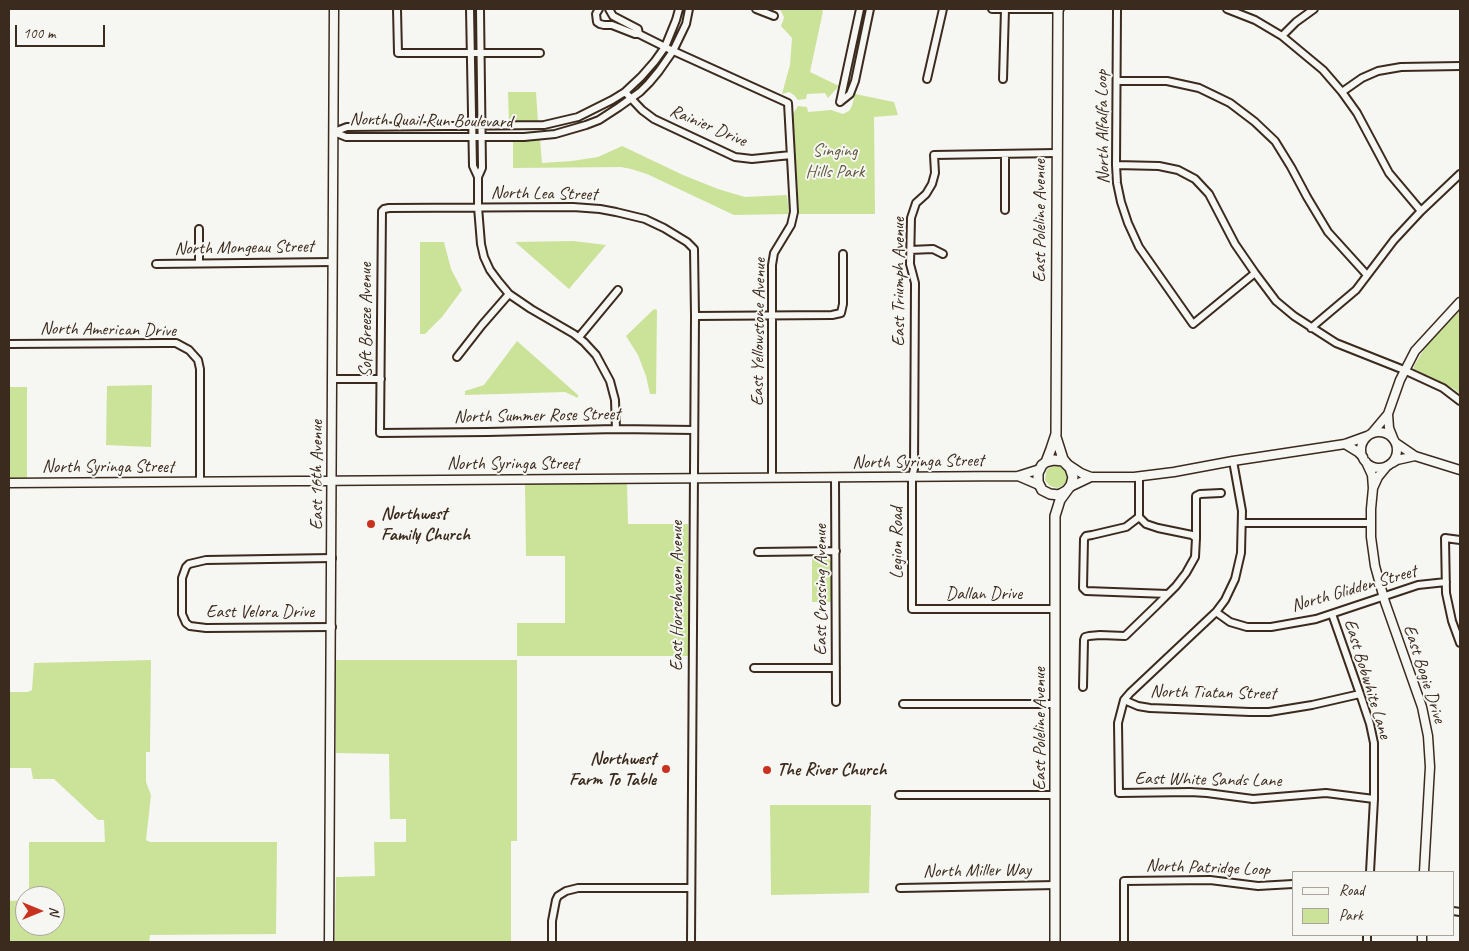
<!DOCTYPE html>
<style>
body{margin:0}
#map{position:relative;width:1469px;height:951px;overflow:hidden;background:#f6f6f2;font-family:Caveat,sans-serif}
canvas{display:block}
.frame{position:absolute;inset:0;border:10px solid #3b2a1e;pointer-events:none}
.legend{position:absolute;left:1292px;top:871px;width:162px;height:65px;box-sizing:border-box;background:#f6f6f2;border:1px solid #aba49d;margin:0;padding:6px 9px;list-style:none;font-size:15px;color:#3b2a1e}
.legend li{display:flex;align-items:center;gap:10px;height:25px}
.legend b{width:25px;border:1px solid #aba49d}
.north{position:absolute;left:15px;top:886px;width:50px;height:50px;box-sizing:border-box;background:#f6f6f2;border:1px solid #aba49d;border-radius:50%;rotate:90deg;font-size:14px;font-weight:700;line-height:20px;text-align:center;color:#3b2a1e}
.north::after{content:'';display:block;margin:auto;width:18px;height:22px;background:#c8321e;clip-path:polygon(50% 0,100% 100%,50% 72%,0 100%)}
.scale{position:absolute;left:15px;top:25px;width:90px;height:22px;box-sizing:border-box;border:2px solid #3b2a1e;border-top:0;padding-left:6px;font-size:15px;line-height:18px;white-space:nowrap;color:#3b2a1e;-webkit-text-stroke:4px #f6f6f2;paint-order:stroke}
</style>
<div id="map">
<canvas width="1469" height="951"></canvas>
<div class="frame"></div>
<ul class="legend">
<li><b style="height:6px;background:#f6f6f2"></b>Road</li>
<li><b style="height:14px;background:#cbe399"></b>Park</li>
</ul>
<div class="north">N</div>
<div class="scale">100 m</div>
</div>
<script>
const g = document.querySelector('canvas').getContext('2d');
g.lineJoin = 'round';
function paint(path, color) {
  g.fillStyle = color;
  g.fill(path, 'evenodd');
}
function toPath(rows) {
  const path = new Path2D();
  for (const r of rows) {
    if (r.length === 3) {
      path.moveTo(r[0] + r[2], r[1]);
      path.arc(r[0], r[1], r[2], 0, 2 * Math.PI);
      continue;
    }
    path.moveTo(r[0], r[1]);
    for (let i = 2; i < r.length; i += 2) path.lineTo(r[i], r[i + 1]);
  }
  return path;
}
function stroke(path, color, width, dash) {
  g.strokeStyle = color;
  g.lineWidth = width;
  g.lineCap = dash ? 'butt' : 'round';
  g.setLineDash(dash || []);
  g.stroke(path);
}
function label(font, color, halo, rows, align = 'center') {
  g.font = font + ' Caveat,sans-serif';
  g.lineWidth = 4;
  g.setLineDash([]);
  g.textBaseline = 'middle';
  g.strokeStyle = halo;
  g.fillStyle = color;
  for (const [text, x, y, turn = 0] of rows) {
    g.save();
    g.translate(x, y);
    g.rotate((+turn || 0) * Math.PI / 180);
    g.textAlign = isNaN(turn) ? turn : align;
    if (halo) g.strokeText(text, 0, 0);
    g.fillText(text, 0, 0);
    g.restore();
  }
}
paint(toPath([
 [778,9,820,9,823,11,810,72,839,86,828,98,825,93,807,94,806,99,798,100,794,95,789,92,782,94,790,65,792,38,781,26,783,21,784,17,781,11],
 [508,92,536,92,538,122,509,123],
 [855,94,894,102,898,115,874,117,875,214,799,214,793,114,798,106,807,107,808,112,831,110,843,114,849,111,852,106],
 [513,139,540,139,542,163,572,161,598,157,622,146,683,175,718,189,745,197,787,195,789,214,734,215,647,174,631,169,621,167,513,168],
 [573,241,606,245,569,289,515,242],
 [420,242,444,242,451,269,462,290,442,317,425,334,420,334],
 [654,309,657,310,656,394,650,394,646,376,638,355,626,336],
 [1460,310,1460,394,1454,389,1414,369,1414,366,1426,346],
 [517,341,578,395,578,398,565,392,465,395,465,391,484,385],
 [152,385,151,447,106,445,107,386],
 [9,387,27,387,27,479,9,480],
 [1054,465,1058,465,1064,468,1067,474,1068,478,1064,485,1057,488,1050,486,1045,480,1046,472,1048,469],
 [627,482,628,524,688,524,689,656,517,656,517,623,565,623,565,556,526,556,525,483],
 [812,556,826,556,828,557,831,562,832,602,812,602],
 [151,660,150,752,146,752,146,782,151,795,146,840,150,842,277,842,276,934,150,935,149,942,9,942,9,901,25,900,25,926,55,926,55,896,29,896,29,842,105,842,104,820,98,820,54,779,33,779,31,768,9,768,9,692,28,692,32,690,34,663],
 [335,660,517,660,517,841,511,841,511,942,335,942,336,877,375,876,374,842,406,842,406,819,390,819,389,754,336,753],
 [770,805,871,805,869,893,771,895]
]), '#cbe399');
const minor = toPath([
 [397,9,398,53,540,53],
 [470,9,473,166,478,177],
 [480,9,482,168,478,177,478,207,481,244,484,257,490,270,499,282,509,294,531,309,574,334,584,342,596,355,610,381,615,400,616,429],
 [599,9,596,14,597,22,600,24,604,25,612,25,635,34,639,34,669,49,788,103,794,212,791,225,774,253,772,265,772,477],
 [609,9,613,16,638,29,639,34],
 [756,9,774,16],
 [992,9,1060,9],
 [1117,9,1116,165,1117,183,1121,202,1128,223,1139,247,1193,324,1255,273],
 [1227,9,1255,20,1282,36,1323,70,1342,92,1357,113,1389,173,1421,211],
 [1282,36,1296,22,1314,9],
 [927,79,943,9],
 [1003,79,1005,9],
 [1117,81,1167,81,1199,88,1230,103,1255,122,1275,141,1291,167,1307,197,1328,232,1367,275],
 [625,92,642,110,654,119,735,157,752,159,791,155],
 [1342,92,1362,78,1378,71,1401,67,1460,66],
 [840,102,850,94,855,81,870,9],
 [840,102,860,9],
 [334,132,346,137,524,137,555,134,586,125,599,120,619,107,640,92,649,83,659,71,673,51,686,24,689,9],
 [334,132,347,127,544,125,578,117,612,100,625,92,641,77,655,61,665,47,676,20,679,9],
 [1005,154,1005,210],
 [1116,165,1159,166,1178,170,1195,179,1209,194,1235,244,1255,273,1276,301,1294,316,1336,343,1404,370,1443,388,1460,401],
 [910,250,933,249,943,254],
 [199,263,199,229],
 [156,264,333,262],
 [695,316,832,315,841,313,843,304,843,254],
 [1311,328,1356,290,1394,240,1421,211,1460,174],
 [579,337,618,290],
 [9,344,165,343,176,343,189,350,198,360,200,369,200,482],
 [457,357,482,325,509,294],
 [332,379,381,379],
 [1233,461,1242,511,1241,553,1235,579,1225,600,1216,612,1130,693,1124,700,1118,723,1119,793,1190,792,1207,793,1253,799,1326,793,1374,799],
 [1139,476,1139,517,1146,524,1158,528,1192,535,1196,538,1195,557,1186,573,1176,586,1168,594,1086,591,1083,588,1084,539,1086,536,1092,535,1126,527,1139,517],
 [835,478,836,702],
 [1242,523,1371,523],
 [1196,538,1196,496,1200,494,1221,493],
 [1460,540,1445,538,1446,593,1452,621,1460,643],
 [758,552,836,551],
 [1056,609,912,609,912,477,914,469,915,283,910,264,911,218,916,203,926,194,932,184,935,173,934,155,1056,153],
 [1216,612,1230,622,1247,627,1271,627,1316,619,1418,585,1446,582],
 [1332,614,1360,694,1370,724,1374,743,1374,799,1370,872],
 [332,627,206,628,190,626,186,623,182,614,182,578,186,567,189,564,206,560,332,558],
 [754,668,836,668],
 [1083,687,1084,640,1085,637,1089,636,1100,635,1125,636,1156,606,1168,594],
 [1124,700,1138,706,1150,708,1250,712,1269,712,1312,705,1360,694],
 [903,704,1056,704],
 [899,795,1056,795],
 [900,888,1056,885],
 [1453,911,1460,912],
 [1367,935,1367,942],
 [552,942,552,921,556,900,558,896,566,891,578,888,691,888],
 [691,942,695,316,694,249,687,242,664,228,645,219,616,212,600,209,573,207,389,208,384,209,382,211,380,433,487,432,616,429,694,430],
 [1124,942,1124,881,1210,880,1258,886,1293,884]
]);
const tertiary = toPath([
 [1388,414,1389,428,1393,438],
 [1379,450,18],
 [1372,433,1388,414,1400,380,1415,351,1460,302],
 [1396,443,1415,456,1460,470],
 [1345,444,1358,452,1363,457],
 [1366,462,1372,475,1373,488,1371,509,1371,537,1375,566,1385,602,1422,707,1428,736,1430,767,1424,872],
 [1392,463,1397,460,1415,456],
 [1069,465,1081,473,1091,477,1134,477,1174,472,1233,461,1345,444,1367,436],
 [1018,476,1039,485],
 [9,483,1018,476,1040,469],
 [1070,487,1091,477],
 [1373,488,1378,477,1387,466],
 [329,942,334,9],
 [1422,942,1422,935]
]);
const secondary = toPath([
 [1056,437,1063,459,1067,464],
 [1046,462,1051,449,1056,434,1058,9],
 [1055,942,1055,516,1060,500,1071,485,1073,477,1070,468,1063,461,1054,460,1046,462,1042,465,1038,473,1038,482,1042,490,1050,494,1059,495,1066,491]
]);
stroke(minor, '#3b2a1e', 10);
stroke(tertiary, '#3b2a1e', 11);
stroke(secondary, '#3b2a1e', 12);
stroke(minor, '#f6f6f2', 6);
stroke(tertiary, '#f6f6f2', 8);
stroke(secondary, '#f6f6f2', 9);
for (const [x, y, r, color] of [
 [371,524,5,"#c8321e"],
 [666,769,5,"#c8321e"],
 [767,770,5,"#c8321e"]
]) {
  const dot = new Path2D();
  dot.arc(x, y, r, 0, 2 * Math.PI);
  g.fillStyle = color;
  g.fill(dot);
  stroke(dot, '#f6f6f2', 2);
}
label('18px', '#3b2a1e', '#f6f6f2', [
 ["North Quail Run Boulevard",431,121,1],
 ["Rainier Drive",708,126,23],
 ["North Alfalfa Loop",1103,127,-91],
 ["North Lea Street",544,194,1],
 ["East Poleline Avenue",1040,221,-90],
 ["North Mongeau Street",244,248,-1],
 ["East Triumph Avenue",899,282,-90],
 ["Soft Breeze Avenue",366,320,-90],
 ["North American Drive",108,330,1],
 ["East Yellowstone Avenue",759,332,-89],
 ["North Summer Rose Street",537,416,-1],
 ["North Syringa Street",918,462,-1],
 ["North Syringa Street",513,464],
 ["North Syringa Street",108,467],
 ["East 16th Avenue",317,475,-90],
 ["Legion Road",897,543,-90],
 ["North Glidden Street",1354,589,-16],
 ["East Crossing Avenue",821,590,-90],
 ["Dallan Drive",984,594],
 ["East Horsehaven Avenue",677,596,-90],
 ["East Velora Drive",260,612],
 ["East Bogie Drive",1424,674,72],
 ["East Bobwhite Lane",1367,679,73],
 ["North Tiatan Street",1213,693,1],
 ["East Poleline Avenue",1040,729,-90],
 ["East White Sands Lane",1208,780,1],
 ["North Patridge Loop",1208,868,2],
 ["North Miller Way",977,871,-1]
]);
label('18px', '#5f583d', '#f6f6f2', [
 ["Singing",835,151],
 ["Hills Park",835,172]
]);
label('bold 18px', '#3b2a1e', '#f6f6f2', [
 ["Northwest",381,514],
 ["Family Church",381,535],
 ["Northwest",656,759,"right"],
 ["Farm To Table",656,780,"right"],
 ["The River Church",777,770]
], 'left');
</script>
